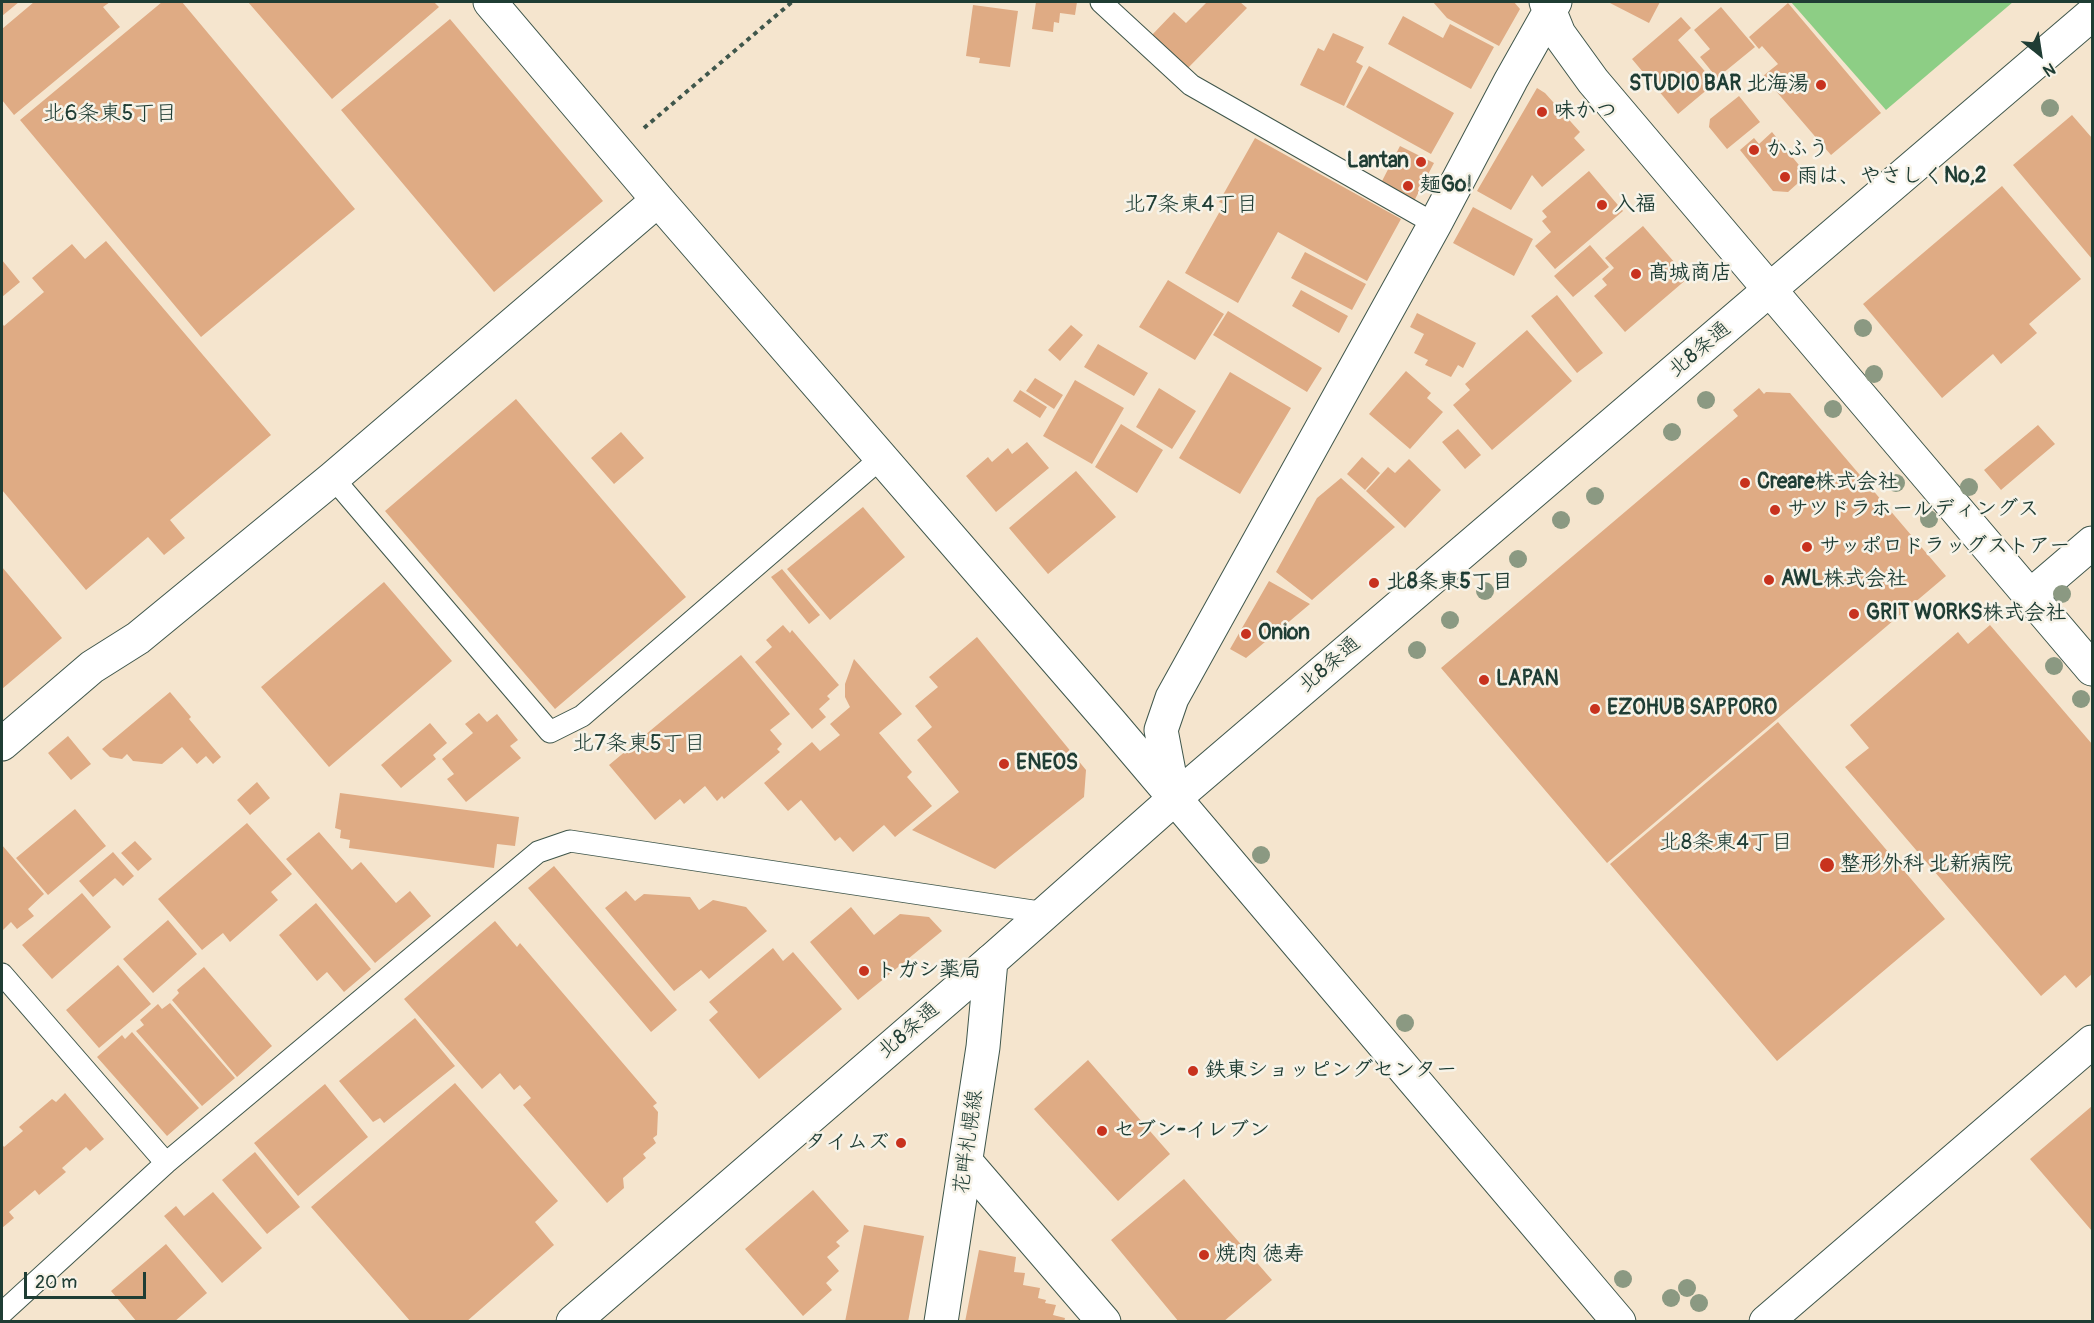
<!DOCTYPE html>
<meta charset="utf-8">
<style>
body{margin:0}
#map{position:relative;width:2094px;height:1323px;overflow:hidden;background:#f5e5ce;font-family:Pangolin,sans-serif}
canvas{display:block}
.frame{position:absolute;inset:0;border:3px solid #1f3d34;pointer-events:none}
.north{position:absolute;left:2010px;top:24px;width:60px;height:60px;-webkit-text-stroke:4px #f7f3e8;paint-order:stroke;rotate:150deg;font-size:16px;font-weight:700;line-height:24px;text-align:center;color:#1f3d34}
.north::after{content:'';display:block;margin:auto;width:21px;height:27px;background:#1f3d34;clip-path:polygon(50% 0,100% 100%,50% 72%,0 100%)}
.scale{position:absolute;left:24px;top:1272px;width:122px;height:27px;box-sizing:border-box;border:3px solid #1f3d34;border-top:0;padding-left:8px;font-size:18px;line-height:21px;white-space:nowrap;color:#1f3d34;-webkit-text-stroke:4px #f7f3e8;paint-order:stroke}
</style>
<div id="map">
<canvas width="2094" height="1323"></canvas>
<div class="frame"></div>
<div class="north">N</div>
<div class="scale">20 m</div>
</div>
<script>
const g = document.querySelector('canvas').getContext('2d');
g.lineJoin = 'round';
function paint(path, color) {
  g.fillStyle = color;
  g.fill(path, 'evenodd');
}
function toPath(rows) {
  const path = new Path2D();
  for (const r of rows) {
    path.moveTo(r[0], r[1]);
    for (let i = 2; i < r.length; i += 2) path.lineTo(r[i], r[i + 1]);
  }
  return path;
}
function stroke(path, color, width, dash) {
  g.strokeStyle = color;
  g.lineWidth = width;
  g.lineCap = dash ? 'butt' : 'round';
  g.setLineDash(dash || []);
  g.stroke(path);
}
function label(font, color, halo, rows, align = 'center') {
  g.font = font + ' Pangolin,"Klee One",sans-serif';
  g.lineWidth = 5;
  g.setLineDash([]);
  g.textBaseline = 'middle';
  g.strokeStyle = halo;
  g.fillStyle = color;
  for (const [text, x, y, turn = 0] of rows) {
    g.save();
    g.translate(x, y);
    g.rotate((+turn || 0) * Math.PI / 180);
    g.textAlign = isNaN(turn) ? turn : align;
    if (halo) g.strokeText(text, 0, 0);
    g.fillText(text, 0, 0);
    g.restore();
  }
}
paint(toPath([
 [1791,2,2013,2,1886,110]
]), '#8dce85');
paint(toPath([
 [2,2,19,2,2,16],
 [34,2,110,2,103,7,120,27,14,115,2,100,2,29],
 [162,2,182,2,355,209,201,337,20,120],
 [248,2,434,2,439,7,332,99],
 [1036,2,1077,2,1075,15,1060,13,1059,23,1054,22,1053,32,1032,29],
 [1207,2,1240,2,1247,8,1186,70,1151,36,1174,12,1186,23],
 [1433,2,1514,2,1520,9,1499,46,1447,18],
 [1608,2,1660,2,1649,23],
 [1788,3,1881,113,1831,155,1763,76,1778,64,1762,46,1759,49,1749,37],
 [973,5,1018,11,1010,67,979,63,980,58,966,56],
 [1721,7,1755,47,1717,78,1700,57,1710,49,1694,30],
 [1403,16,1443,38,1450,24,1494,47,1471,89,1388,44],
 [1681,17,1691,28,1678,40,1715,83,1678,114,1632,59],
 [450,19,603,201,494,292,341,110],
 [1333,33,1364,47,1356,62,1363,66,1344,106,1300,85,1318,48,1324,51],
 [1369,66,1454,113,1431,154,1346,107],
 [1537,88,1545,93,1580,132,1574,138,1585,150,1542,187,1532,175,1511,210,1477,191],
 [1739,96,1760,122,1727,149,1709,127,1710,119],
 [2072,115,2092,138,2092,259,2013,165],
 [1772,132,1807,175,1788,192,1773,191,1740,150,1754,138,1759,144],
 [1255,138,1401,219,1367,281,1278,232,1238,303,1185,273,1224,204,1219,202],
 [1400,146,1434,163,1413,203,1380,185],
 [1589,171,1623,211,1555,269,1535,246,1551,232,1542,221,1547,217,1542,211],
 [2002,186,2081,279,2029,324,2037,333,2001,364,1993,354,1942,398,1863,304],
 [1473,207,1533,239,1514,276,1453,243],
 [1643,226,1688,278,1625,332,1594,296,1607,285,1602,279,1614,268,1605,258],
 [106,241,271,435,170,520,185,538,164,555,148,537,86,590,2,490,2,323,4,326,44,292,32,278,72,244,85,259],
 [1590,245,1609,267,1573,297,1554,276],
 [1305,252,1366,284,1352,310,1291,278],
 [2,260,20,282,2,297],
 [1168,280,1224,314,1195,360,1139,327],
 [1301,290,1348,316,1339,333,1292,306],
 [1557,295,1603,353,1577,373,1531,316],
 [1228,311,1322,368,1307,392,1213,335],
 [1417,313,1476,343,1463,368,1458,365,1451,377,1425,365,1428,360,1414,353,1424,334,1410,327],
 [1071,325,1083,335,1060,361,1048,350],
 [1527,330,1572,381,1492,450,1453,405,1470,390,1465,384],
 [1098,344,1148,373,1134,396,1084,367],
 [1406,371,1431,393,1427,398,1443,412,1410,449,1369,414],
 [1230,372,1291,408,1240,494,1179,458],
 [1035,378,1063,395,1054,409,1026,391],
 [1075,380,1124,408,1092,464,1043,436],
 [1159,388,1196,411,1172,449,1136,427],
 [1759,388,1764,394,1766,392,1790,393,1946,576,1607,863,1441,668,1738,416,1733,410],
 [1020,390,1047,407,1040,418,1013,401],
 [516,399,686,597,555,709,385,511],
 [1121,424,1163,450,1137,493,1095,467],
 [2038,425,2055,444,2001,490,1984,470],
 [1458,429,1481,455,1465,469,1442,442],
 [621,432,644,458,614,484,591,458],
 [1027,442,1049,468,996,512,966,476,988,457,992,462,1008,448,1012,454],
 [1362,457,1380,473,1365,490,1347,474],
 [1409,459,1441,490,1405,528,1366,491,1388,467,1395,473],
 [1076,471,1116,517,1048,574,1009,528],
 [1341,478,1395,527,1312,600,1276,572,1317,498],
 [863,507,905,557,830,620,787,569],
 [2,567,62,638,2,689],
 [782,569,820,615,809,624,771,577],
 [1269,581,1310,604,1246,658,1230,649],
 [384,582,452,661,329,767,261,687],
 [783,625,790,633,792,630,839,685,827,696,830,699,819,709,826,717,812,729,755,662,772,647,766,640],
 [1990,625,2092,744,2092,974,2076,988,2065,975,2041,996,1845,767,1869,748,1850,725,1958,632,1968,644],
 [977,637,1086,770,1084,797,995,869,912,830,959,792,917,740,932,727,915,706,938,687,929,677],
 [741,655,790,714,770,730,782,744,777,749,780,752,724,799,722,796,717,801,705,786,684,804,680,799,655,820,609,765],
 [854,659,902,714,879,733,912,772,907,777,932,806,895,837,884,825,853,852,840,837,835,841,801,800,788,811,764,783,812,742,820,751,840,735,830,724,850,707,845,697,845,684],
 [170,692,191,717,189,719,221,757,213,764,206,756,197,764,182,747,162,764,133,761,127,754,122,759,110,757,102,749],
 [479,713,487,722,497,714,518,740,510,746,521,758,466,802,447,779,454,774,442,759,473,733,465,724],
 [1778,722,1945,919,1777,1061,1610,864],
 [430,723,447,743,433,755,436,759,401,788,381,765],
 [68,736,91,764,71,780,48,753],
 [257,782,270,798,250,815,237,800],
 [340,793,519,817,515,846,497,844,494,868,349,848,350,840,340,838,341,830,335,828],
 [75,809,106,846,48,895,16,858],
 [247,823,292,874,271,892,278,900,230,942,223,933,202,950,158,899],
 [319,832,352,870,361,862,396,903,410,891,431,916,375,963,286,859],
 [135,841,152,859,138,871,121,853],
 [2,845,44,894,28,909,34,916,17,929,11,922,2,931],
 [113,852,134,876,123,886,115,878,93,897,79,881],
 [554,866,677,1010,651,1032,528,888],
 [626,891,635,901,644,894,690,897,699,910,713,900,746,907,767,931,709,979,701,970,674,991,605,908],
 [82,893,111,927,52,979,22,945],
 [316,903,371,969,344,992,327,972,317,981,279,935],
 [851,907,874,935,900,914,929,917,942,931,858,1000,810,942],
 [168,920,197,954,153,993,123,959],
 [495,921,517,947,520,943,657,1103,653,1106,658,1112,657,1135,653,1138,656,1143,643,1154,646,1158,623,1178,624,1188,607,1203,523,1105,531,1098,520,1085,514,1090,500,1073,482,1089,404,999],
 [773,948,783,961,793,952,842,1009,759,1079,709,1020,718,1012,709,1002],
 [118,965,151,1004,99,1048,66,1010],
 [204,967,272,1046,237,1077,172,1000,179,993,177,990],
 [170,1003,235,1078,202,1106,136,1031,144,1025,140,1020,158,1004,162,1009],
 [415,1018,455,1066,384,1123,380,1118,373,1122,339,1081],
 [132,1032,199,1108,167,1136,97,1057,122,1035,125,1039],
 [1088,1060,1170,1154,1118,1201,1034,1109],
 [455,1083,558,1201,535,1222,554,1245,466,1322,411,1322,311,1207],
 [325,1084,368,1137,298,1196,254,1143],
 [65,1093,104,1139,90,1151,86,1147,62,1168,66,1172,39,1195,35,1190,9,1212,14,1218,2,1228,2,1144,4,1147,23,1131,19,1127,52,1099,56,1102],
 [2092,1106,2092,1231,2030,1159],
 [255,1152,300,1207,267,1234,222,1180],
 [1184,1179,1272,1280,1223,1322,1179,1322,1111,1240],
 [813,1190,849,1231,836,1242,840,1246,827,1257,839,1271,826,1283,832,1290,803,1316,745,1249],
 [213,1192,262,1248,222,1283,164,1216,176,1206,184,1216],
 [864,1225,924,1236,908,1322,845,1322],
 [166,1244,207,1293,174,1322,137,1322,111,1291],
 [979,1250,1016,1257,1014,1272,1025,1273,1023,1285,1040,1288,1038,1298,1046,1300,1045,1303,1056,1305,1053,1315,1065,1318,1064,1322,965,1322]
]), '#dfab84');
const service = toPath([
 [1101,2,1191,85,1435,224],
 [333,478,550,732,582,716,881,458],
 [2,974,166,1163],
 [2,1313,166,1163,538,852,570,841,1046,913]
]);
const minor = toPath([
 [490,2,658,200,1111,723,1619,1322],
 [1546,2,1559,34,1593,81,1770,290],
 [2030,596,2092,543],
 [2,744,92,667,138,638,333,478,658,200],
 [1174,798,1161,730,1172,698,1435,224,1511,80,1555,2],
 [967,1163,1104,1322]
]);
const tertiary = toPath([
 [1770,290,2092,669],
 [573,1322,991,961],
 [1766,1322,2092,1042]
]);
const secondary = toPath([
 [941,1322,983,1047,991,961,1174,799,2092,14]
]);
stroke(service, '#3f564b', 23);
stroke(minor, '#3f564b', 35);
stroke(tertiary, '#3f564b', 35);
stroke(secondary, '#3f564b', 35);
stroke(toPath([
 [644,128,792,2]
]), '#3f564b', 4, [4.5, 4.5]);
stroke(service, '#fff', 21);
stroke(minor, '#fff', 33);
stroke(tertiary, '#fff', 33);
stroke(secondary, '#fff', 33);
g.fillStyle = '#8b9982';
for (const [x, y] of [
 [2050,108],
 [1863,328],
 [1874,374],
 [1706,400],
 [1833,409],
 [1672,432],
 [1896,483],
 [1969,487],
 [1595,496],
 [1929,519],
 [1561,520],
 [1518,559],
 [1485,591],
 [2062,594],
 [1450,620],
 [1417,650],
 [2054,666],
 [2081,699],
 [1261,855],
 [1405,1023],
 [1623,1279],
 [1687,1288],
 [1671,1298],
 [1699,1303]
]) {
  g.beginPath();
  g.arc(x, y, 9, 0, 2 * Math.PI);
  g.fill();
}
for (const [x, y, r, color] of [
 [1821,85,6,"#c8321e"],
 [1542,112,6,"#c8321e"],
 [1754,150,6,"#c8321e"],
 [1421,162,6,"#c8321e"],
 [1785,177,6,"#c8321e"],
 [1408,186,6,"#c8321e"],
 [1602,205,6,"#c8321e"],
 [1636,274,6,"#c8321e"],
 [1745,483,6,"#c8321e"],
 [1775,510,6,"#c8321e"],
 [1807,547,6,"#c8321e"],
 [1769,580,6,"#c8321e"],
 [1374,583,6,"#c8321e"],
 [1854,614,6,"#c8321e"],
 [1246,634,6,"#c8321e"],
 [1484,680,6,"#c8321e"],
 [1595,709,6,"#c8321e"],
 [1004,764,6,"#c8321e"],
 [1827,865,8,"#c8321e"],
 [864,971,6,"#c8321e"],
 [1193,1071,6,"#c8321e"],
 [1102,1131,6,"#c8321e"],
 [901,1143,6,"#c8321e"],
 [1204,1255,6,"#c8321e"]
]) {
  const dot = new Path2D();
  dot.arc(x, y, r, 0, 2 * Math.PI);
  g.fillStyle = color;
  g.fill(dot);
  stroke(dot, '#f7f3e8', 2);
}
label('bold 21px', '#1f3d34', '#f7f3e8', [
 ["STUDIO BAR 北海湯",1809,85,"right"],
 ["味かつ",1554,112],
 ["かふう",1766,150],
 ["Lantan",1409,162,"right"],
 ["雨は、やさしくNo,2",1797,177],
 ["麺Go!",1420,186],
 ["入福",1614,205],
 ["髙城商店",1648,274],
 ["Creare株式会社",1757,483],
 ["サツドラホールディングス",1787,510],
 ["サッポロドラッグストアー",1819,547],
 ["AWL株式会社",1781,580],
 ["北8条東5丁目",1386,583],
 ["GRIT WORKS株式会社",1866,614],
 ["Onion",1258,634],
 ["LAPAN",1496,680],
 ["EZOHUB SAPPORO",1607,709],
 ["ENEOS",1016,764],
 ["整形外科 北新病院",1840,865],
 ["トガシ薬局",876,971],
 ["鉄東ショッピングセンター",1205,1071],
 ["セブン-イレブン",1114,1131],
 ["タイムズ",889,1143,"right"],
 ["焼肉 徳寿",1216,1255]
], 'left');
label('21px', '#1f3d34', '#f7f3e8', [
 ["北8条通",1700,350,-40],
 ["北8条通",1330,665,-41],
 ["北8条通",909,1031,-41],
 ["花畔札幌線",969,1142,-82]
]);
label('22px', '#1f3d34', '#f7f3e8', [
 ["北6条東5丁目",110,114],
 ["北7条東4丁目",1191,205],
 ["北7条東5丁目",639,744],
 ["北8条東4丁目",1726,843]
]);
</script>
